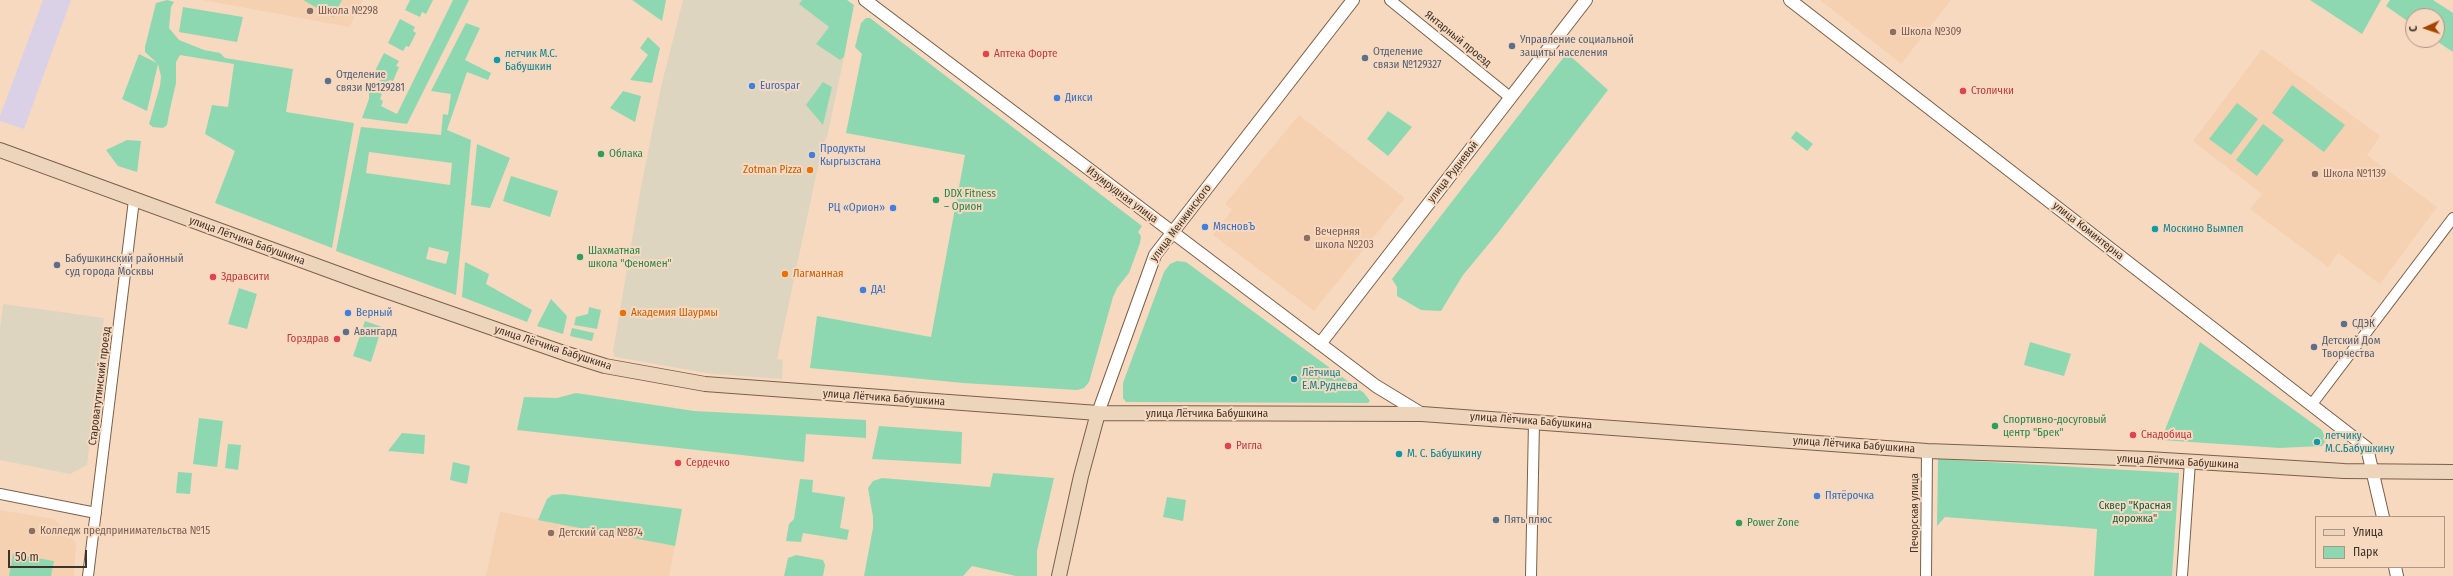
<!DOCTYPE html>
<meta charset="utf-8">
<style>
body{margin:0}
#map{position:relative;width:2453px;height:576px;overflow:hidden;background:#f7d9c0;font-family:"Fira Sans Condensed",sans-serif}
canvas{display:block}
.legend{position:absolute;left:2315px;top:516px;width:130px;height:52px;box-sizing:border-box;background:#f7d9c0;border:1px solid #ad9783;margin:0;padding:5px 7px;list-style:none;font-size:12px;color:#3e3328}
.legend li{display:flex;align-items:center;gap:8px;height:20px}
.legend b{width:20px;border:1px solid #ad9783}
.north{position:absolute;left:2405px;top:8px;width:40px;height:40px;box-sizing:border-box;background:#f7d9c0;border:1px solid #ad9783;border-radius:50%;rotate:267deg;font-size:11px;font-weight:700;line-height:16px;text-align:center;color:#3e3328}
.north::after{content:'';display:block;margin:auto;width:14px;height:18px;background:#a54400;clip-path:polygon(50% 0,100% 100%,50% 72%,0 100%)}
.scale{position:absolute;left:8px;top:550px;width:79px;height:18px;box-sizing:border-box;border:2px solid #3e3328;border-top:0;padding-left:5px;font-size:12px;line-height:14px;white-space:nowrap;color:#3e3328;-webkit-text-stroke:3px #f7d9c0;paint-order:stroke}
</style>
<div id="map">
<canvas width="2453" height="576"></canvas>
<ul class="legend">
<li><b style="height:5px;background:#edd5bc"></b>Улица</li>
<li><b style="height:11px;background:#8dd8b1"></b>Парк</li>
</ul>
<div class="north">С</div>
<div class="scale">50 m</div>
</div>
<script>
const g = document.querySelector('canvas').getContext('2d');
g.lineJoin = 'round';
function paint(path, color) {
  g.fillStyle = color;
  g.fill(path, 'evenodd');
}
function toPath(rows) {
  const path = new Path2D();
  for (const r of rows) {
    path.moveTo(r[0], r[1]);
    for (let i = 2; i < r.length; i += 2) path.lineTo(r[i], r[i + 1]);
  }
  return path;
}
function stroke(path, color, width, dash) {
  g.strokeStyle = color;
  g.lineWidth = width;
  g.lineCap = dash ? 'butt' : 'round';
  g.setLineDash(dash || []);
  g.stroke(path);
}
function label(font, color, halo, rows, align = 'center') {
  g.font = font + ' "Fira Sans Condensed",sans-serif';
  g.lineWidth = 4;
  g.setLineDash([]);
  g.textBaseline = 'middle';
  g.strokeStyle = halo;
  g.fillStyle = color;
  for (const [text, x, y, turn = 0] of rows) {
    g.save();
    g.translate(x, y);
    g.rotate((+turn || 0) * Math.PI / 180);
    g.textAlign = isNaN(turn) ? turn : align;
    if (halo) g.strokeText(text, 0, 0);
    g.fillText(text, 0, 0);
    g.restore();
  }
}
paint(toPath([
 [683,0,802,0,799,4,829,27,816,44,840,60,844,57,827,138,823,143,777,359,783,360,782,379,712,374,615,357,613,351,641,187,661,87],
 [3,304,104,318,87,465,70,474,0,460,0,329]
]), '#ddd5c0');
paint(toPath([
 [43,0,71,0,24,129,0,121,0,116]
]), '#dad1e6');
paint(toPath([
 [203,0,363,0,349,27],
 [1820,0,1951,0,1901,64],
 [2262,49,2380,136,2367,155,2437,207,2380,284,2338,253,2328,267,2250,209,2262,194,2193,141],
 [1299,115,1405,198,1314,311,1213,235,1232,210,1225,204],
 [0,510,54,519,76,543,74,576,0,576],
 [500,512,675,546,669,576,486,576]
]), '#f5d0b1');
paint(toPath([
 [167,0,174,2,171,7,169,28,179,40,204,50,220,53,225,58,293,69,286,112,354,123,332,248,215,203,235,151,205,134,212,105,228,107,234,64,180,55,176,62,176,83,170,109,167,125,163,128,153,127,149,124,160,86,161,76,158,64,147,111,122,99,139,54,157,63,145,52,145,47,156,3],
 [303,0,342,0,333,17],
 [410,0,433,0,426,14,422,12,420,17,405,10],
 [453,0,469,0,407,124,362,118,369,99,369,88,382,94,380,99,383,101,381,106,397,114],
 [632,0,666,0,662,21],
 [802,0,847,0,854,5,844,57,840,60,816,44,829,27,799,4],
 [2310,0,2381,0,2362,34],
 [2390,0,2433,0,2453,13,2453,52,2435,40,2437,40,2437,16,2413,16,2413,25,2386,6],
 [183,7,243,17,237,42,179,32],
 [866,18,870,18,1142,226,1138,232,1141,236,1140,243,1129,273,1117,288,1113,297,1089,382,1084,388,1077,390,963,383,810,368,817,316,931,337,965,155,846,133,862,54,855,47,861,23],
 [400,19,415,27,413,31,416,33,409,47,406,46,403,51,388,43],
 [466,23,480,28,465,60,491,73,488,80,467,72,447,130,471,140,456,295,336,251,361,127,441,135,443,114,448,115,451,94,431,91],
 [369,152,452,163,450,185,366,173],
 [429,247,449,252,446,264,426,259],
 [648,37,660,48,652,83,630,80,648,55,640,48],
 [384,53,399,61,396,66,399,67,393,81,389,80,387,84,372,77],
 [1567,53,1608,90,1497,234,1463,275,1441,311,1421,310,1397,296,1397,287,1392,279],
 [823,82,832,87,823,125,806,105],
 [2292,85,2345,125,2324,152,2272,113],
 [623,91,641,96,635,122,610,108],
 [2237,103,2258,119,2231,155,2209,139],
 [1388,111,1412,127,1388,156,1367,139],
 [2263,124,2284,140,2257,176,2236,160],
 [1796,131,1813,144,1807,151,1791,138],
 [127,140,141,141,137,172,118,166,106,150],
 [477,144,510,158,490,208,471,205],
 [511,176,558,191,550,217,503,201],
 [1177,261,1186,262,1364,393,1370,401,1368,403,1126,402,1123,398,1123,383,1164,272,1170,264],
 [465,262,489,274,486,284,532,310,527,322,462,297],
 [239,288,257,294,247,329,228,324],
 [551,299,567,316,563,334,537,326],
 [589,307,601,310,597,329,574,325,576,317,588,314],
 [365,321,382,327,371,362,353,356],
 [572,328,594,333,592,341,570,336],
 [2030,342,2071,354,2064,376,2024,365],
 [2200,342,2322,430,2326,441,2322,446,2280,448,2161,440],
 [576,393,694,411,866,420,866,438,806,434,804,462,517,430,524,397,557,398],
 [199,418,223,421,217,467,193,464],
 [879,426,962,432,961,464,872,459],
 [402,433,425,435,424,454,388,451],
 [228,444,241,445,238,470,225,468],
 [1938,459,2179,473,2172,576,2094,576,2097,529,1945,517,1937,526],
 [453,462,470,466,467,484,450,480],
 [178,472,192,473,190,494,176,493],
 [993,473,1054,478,1037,551,1037,576,1016,576,972,566,963,576,864,576,873,528,873,517,868,488,873,481,882,478,990,487],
 [800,479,813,480,812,492,845,497,840,528,849,530,847,540,803,533,801,542,786,541,789,524,794,519],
 [563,494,682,509,675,546,538,520,547,499,552,495],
 [1167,497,1186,500,1183,521,1163,517],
 [13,554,54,561,51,576,9,576],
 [796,555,823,560,825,565,823,576,784,576,788,558]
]), '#8dd8b1');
const minor = toPath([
 [1390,0,1511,98],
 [2312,404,2453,218],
 [0,494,96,513],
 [88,576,134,200],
 [1531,576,1534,422],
 [1926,576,1927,451],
 [2182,576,2190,462]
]);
const tertiary = toPath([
 [865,0,1376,386,1422,414],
 [1790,0,2367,448,2383,517],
 [1320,344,1586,0],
 [1098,413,1155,255,1353,0],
 [2395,567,2397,576]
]);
const secondary = toPath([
 [0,150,369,285,567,354,605,366,705,384,1098,413,1422,414,1927,451,2148,459,2344,471,2453,472],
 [1059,576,1081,476,1098,413]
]);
stroke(minor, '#7a6049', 12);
stroke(tertiary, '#7a6049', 14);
stroke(secondary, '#7a6049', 16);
stroke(minor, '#fff', 10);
stroke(tertiary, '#fff', 12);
stroke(secondary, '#edd5bc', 14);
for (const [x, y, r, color] of [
 [310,11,4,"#8d6e63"],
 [1893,32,4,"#8d6e63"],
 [1512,46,4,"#5c6f8a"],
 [986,54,4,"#e0444e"],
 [1365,58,4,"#5c6f8a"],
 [497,60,4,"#0f9aa8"],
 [328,81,4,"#5c6f8a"],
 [752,86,4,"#3f7fe0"],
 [1963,91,4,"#e0444e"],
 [1057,98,4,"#3f7fe0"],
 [601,154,4,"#2e9e5b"],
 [812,155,4,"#3f7fe0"],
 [810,170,4,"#e8710a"],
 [2315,174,4,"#8d6e63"],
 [936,200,4,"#2e9e5b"],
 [893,208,4,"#3f7fe0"],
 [1205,227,4,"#3f7fe0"],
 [2155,229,4,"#0f9aa8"],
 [1307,238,4,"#8d6e63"],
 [580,257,4,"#2e9e5b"],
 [57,265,4,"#5c6f8a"],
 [785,274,4,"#e8710a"],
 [213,277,4,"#e0444e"],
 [863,290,4,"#3f7fe0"],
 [348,313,4,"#3f7fe0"],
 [623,313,4,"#e8710a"],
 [2344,324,4,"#5c6f8a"],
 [346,332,4,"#5c6f8a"],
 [337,339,4,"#e0444e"],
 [2314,347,4,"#5c6f8a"],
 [1294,379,4,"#0f9aa8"],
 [1995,426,4,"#2e9e5b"],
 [2133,435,4,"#e0444e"],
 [2317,442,4,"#0f9aa8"],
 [1228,446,4,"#e0444e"],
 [1399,454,4,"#0f9aa8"],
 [678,463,4,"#e0444e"],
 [1817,496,4,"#3f7fe0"],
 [1496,520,4,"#5c6f8a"],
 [1739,523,4,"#2e9e5b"],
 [32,531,4,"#8d6e63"],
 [551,533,4,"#8d6e63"]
]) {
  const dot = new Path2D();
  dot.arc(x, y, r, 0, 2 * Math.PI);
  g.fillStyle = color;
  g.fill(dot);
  stroke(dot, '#f7d9c0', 1.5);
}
label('11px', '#785e54', '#f7d9c0', [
 ["Школа №298",318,11],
 ["Школа №309",1901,32],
 ["Школа №1139",2323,174],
 ["Вечерняя",1315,232],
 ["школа №203",1315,245],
 ["Колледж предпринимательства №15",40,531],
 ["Детский сад №874",559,533]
], 'left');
label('11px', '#3e3328', '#f7d9c0', [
 ["Янтарный проезд",1458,39,39],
 ["улица Рудневой",1453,172,-52],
 ["Изумрудная улица",1122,195,37],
 ["улица Менжинского",1181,223,-53],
 ["улица Коминтерна",2088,231,38],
 ["улица Лётчика Бабушкина",247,241,20],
 ["улица Лётчика Бабушкина",553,348,18],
 ["Староватутинский проезд",100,386,-83],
 ["улица Лётчика Бабушкина",884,398,4],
 ["улица Лётчика Бабушкина",1207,414],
 ["улица Лётчика Бабушкина",1531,421,4],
 ["улица Лётчика Бабушкина",1854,445,4],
 ["улица Лётчика Бабушкина",2178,462,3],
 ["Печорская улица",1915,513,-90]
]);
label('11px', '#4e5e75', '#f7d9c0', [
 ["Управление социальной",1520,40],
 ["защиты населения",1520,53],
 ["Отделение",1373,52],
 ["связи №129327",1373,65],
 ["Отделение",336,75],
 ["связи №129281",336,88],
 ["Бабушкинский районный",65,259],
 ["суд города Москвы",65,272],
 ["СДЭК",2352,324],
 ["Авангард",354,332],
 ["Детский Дом",2322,341],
 ["Творчества",2322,354],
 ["Пять плюс",1504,520]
], 'left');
label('11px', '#0d838f', '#f7d9c0', [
 ["летчик М.С.",505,54],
 ["Бабушкин",505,67],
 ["Москино Вымпел",2163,229],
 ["Лётчица",1302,373],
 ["Е.М.Руднева",1302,386],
 ["летчику",2325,436],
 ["М.С.Бабушкину",2325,449],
 ["М. С. Бабушкину",1407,454]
], 'left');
label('11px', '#be3a42', '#f7d9c0', [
 ["Аптека Форте",994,54],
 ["Столички",1971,91],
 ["Здравсити",221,277],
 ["Горздрав",329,339,"right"],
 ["Снадобица",2141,435],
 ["Ригла",1236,446],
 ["Сердечко",686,463]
], 'left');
label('11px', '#366cbe', '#f7d9c0', [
 ["Eurospar",760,86],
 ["Дикси",1065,98],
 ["Продукты",820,149],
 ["Кыргызстана",820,162],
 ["РЦ «Орион»",885,208,"right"],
 ["МясновЪ",1213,227],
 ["ДА!",871,290],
 ["Верный",356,313],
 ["Пятёрочка",1825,496]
], 'left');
label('11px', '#27864d', '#f7d9c0', [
 ["Облака",609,154],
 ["DDX Fitness",944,194],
 ["– Орион",944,207],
 ["Шахматная",588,251],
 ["школа \"Феномен\"",588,264],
 ["Спортивно-досуговый",2003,420],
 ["центр \"Брек\"",2003,433],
 ["Power Zone",1747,523]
], 'left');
label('11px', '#c56008', '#f7d9c0', [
 ["Zotman Pizza",802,170,"right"],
 ["Лагманная",793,274],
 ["Академия Шаурмы",631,313]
], 'left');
label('11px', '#105b3d', '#f7d9c0', [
 ["Сквер \"Красная",2135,506],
 ["дорожка\"",2135,519]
]);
</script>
